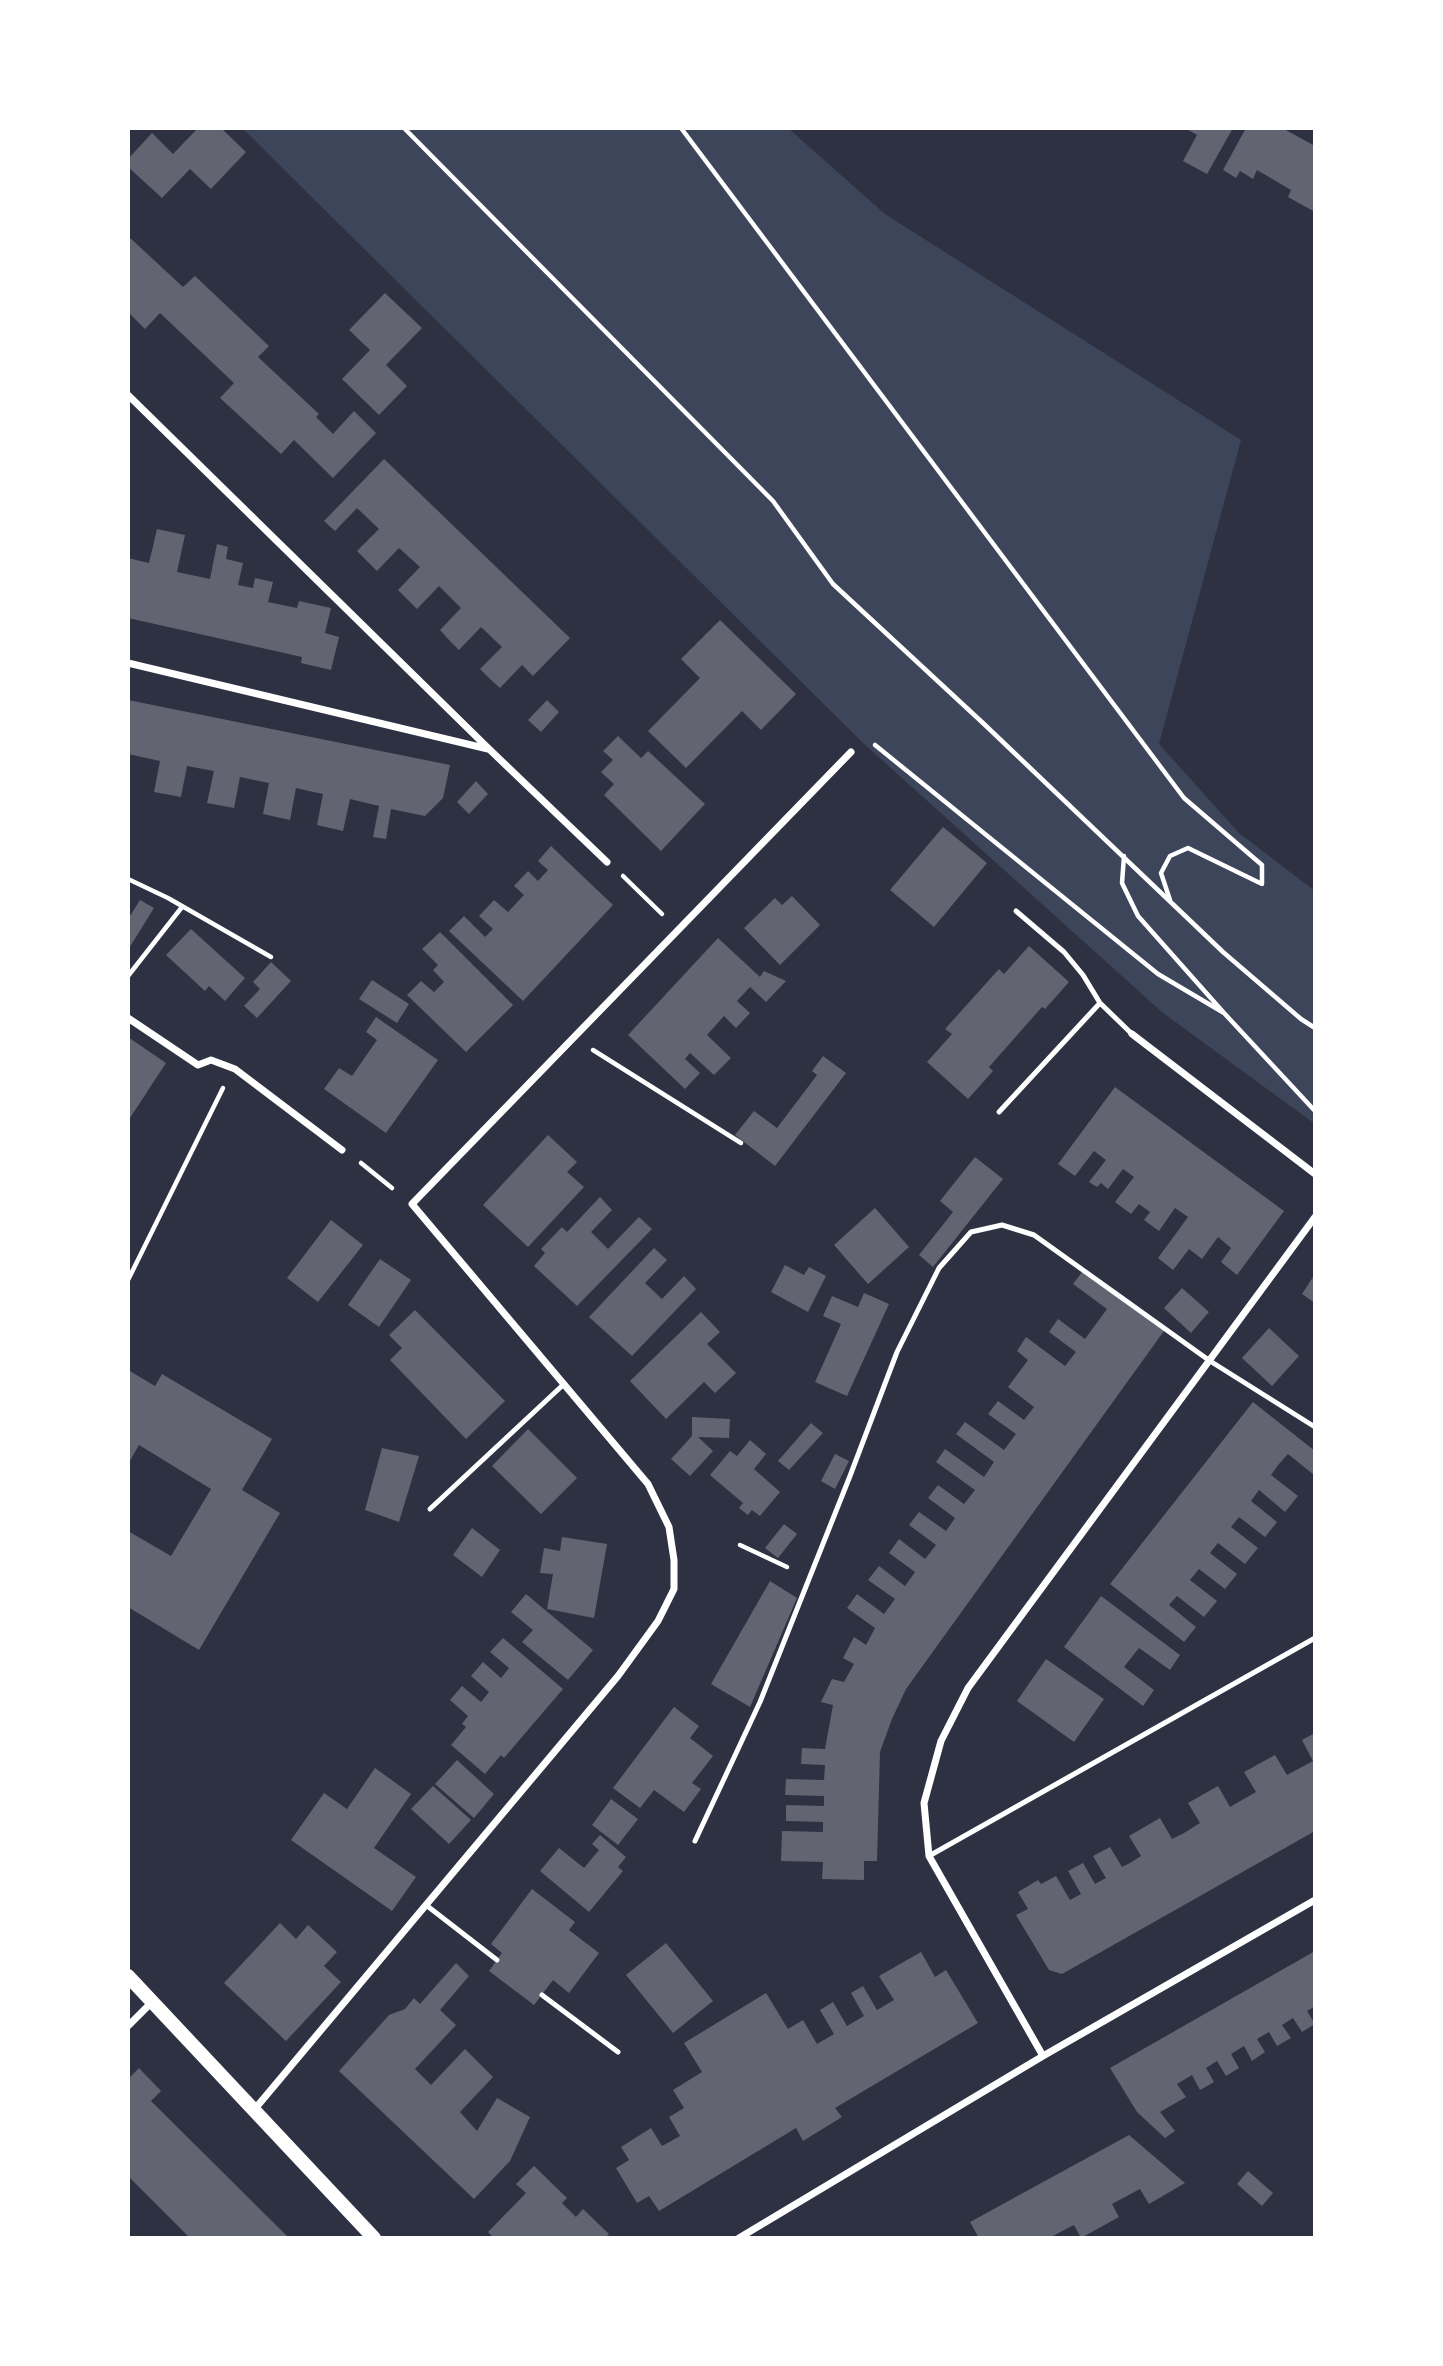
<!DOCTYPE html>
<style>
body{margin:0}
#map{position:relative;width:1443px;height:2366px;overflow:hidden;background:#2d3142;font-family:Montserrat,sans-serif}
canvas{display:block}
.frame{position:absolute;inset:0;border:130px solid #fff;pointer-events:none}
</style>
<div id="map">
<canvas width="1443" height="2366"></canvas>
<div class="frame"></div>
</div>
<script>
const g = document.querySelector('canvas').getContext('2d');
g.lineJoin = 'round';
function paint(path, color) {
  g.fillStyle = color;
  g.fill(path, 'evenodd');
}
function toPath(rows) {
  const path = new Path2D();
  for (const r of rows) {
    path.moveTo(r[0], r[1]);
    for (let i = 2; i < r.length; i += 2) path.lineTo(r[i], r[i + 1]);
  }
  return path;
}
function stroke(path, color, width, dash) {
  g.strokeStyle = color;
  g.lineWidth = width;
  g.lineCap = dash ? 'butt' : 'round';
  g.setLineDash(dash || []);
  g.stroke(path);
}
paint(toPath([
 [242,128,788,128,885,214,1241,440,1159,744,1239,833,1315,891,1315,1124,1163,1013,863,743]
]), '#3c4559');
paint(toPath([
 [198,128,221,128,246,152,211,189,190,169,162,198,128,167,128,159,152,133,173,154],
 [1185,128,1233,128,1207,174,1183,161,1197,135],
 [1246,128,1282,128,1315,146,1315,212,1288,197,1291,190,1257,170,1253,179,1240,171,1236,178,1223,170],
 [128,236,183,287,195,276,269,346,258,357,319,414,316,417,333,434,354,411,376,433,333,478,294,440,281,454,220,398,234,383,160,313,145,329,128,312],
 [385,293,422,328,386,365,407,386,379,415,342,379,370,350,349,330],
 [384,459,570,638,533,676,522,665,500,688,489,678,480,669,502,647,481,627,459,650,449,640,440,630,461,608,439,586,417,609,398,590,420,567,399,548,377,571,357,551,379,529,357,508,335,531,324,521],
 [157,529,185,535,177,572,210,579,217,544,228,547,226,559,243,563,238,585,253,588,255,578,273,582,268,602,297,608,299,601,331,608,325,633,339,637,331,670,301,663,302,657,128,618,128,558,149,563],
 [720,620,796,694,761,730,742,711,686,768,648,731,700,678,681,659],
 [128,700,450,765,443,798,425,816,391,809,386,839,373,837,379,806,350,799,343,831,317,825,323,794,309,791,296,788,290,820,263,814,269,783,254,780,240,777,234,808,207,803,214,771,187,766,181,797,154,792,160,761,128,754],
 [547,700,559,712,541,732,528,720],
 [618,736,641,758,648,751,705,804,661,851,604,795,614,784,601,772,613,760,603,751],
 [476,781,488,794,469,814,457,802],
 [943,827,987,863,934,927,890,890],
 [551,846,613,905,523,1001,449,931,464,916,485,937,493,929,479,916,494,900,508,912,524,895,514,886,528,871,538,881,548,870,538,861],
 [792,896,820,925,780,965,744,928,775,898,782,905],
 [140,900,154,908,128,950,128,919],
 [191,929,245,978,225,1001,209,986,205,991,166,955],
 [440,932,513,1005,466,1052,407,995,421,981,434,992,444,982,433,970,438,965,422,949],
 [718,938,760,977,764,971,786,981,766,1002,750,987,737,1001,750,1013,736,1028,724,1016,707,1035,731,1058,714,1075,690,1053,685,1059,700,1073,685,1089,628,1035],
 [1029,946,1069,982,1045,1009,1042,1007,989,1067,993,1071,968,1099,927,1062,952,1034,945,1029,999,969,1004,974],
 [271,962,291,981,257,1018,244,1006,260,989,253,982],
 [372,980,409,1004,397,1023,359,999],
 [376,1017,438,1060,386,1133,324,1089,339,1068,352,1076,377,1040,366,1032],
 [128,1037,166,1063,128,1121],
 [823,1056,846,1073,775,1166,735,1135,754,1111,777,1128,817,1075,812,1071],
 [1115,1087,1284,1211,1237,1275,1221,1262,1231,1248,1218,1237,1202,1259,1189,1249,1173,1270,1158,1258,1188,1217,1175,1208,1159,1231,1144,1220,1150,1212,1139,1204,1131,1214,1115,1202,1134,1177,1123,1169,1108,1189,1101,1183,1097,1187,1089,1182,1106,1160,1094,1151,1075,1176,1058,1164],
 [548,1135,577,1162,567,1172,584,1187,528,1247,483,1205],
 [975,1157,1003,1179,933,1267,919,1255,953,1212,940,1201],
 [600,1197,612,1210,591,1232,608,1249,639,1217,652,1229,577,1306,534,1266,545,1253,541,1249,562,1227,567,1232],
 [875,1208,909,1247,868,1284,834,1245],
 [331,1220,363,1245,318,1302,287,1278],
 [654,1248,667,1260,645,1283,662,1299,684,1276,696,1289,632,1356,589,1317],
 [380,1259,411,1280,379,1327,348,1305],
 [785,1265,804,1275,809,1267,826,1276,808,1312,771,1292],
 [1082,1272,1164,1331,906,1689,892,1719,880,1752,877,1861,864,1861,864,1880,822,1879,823,1862,781,1861,782,1831,823,1832,823,1822,786,1821,786,1805,824,1806,824,1796,785,1795,786,1779,824,1780,825,1765,801,1764,802,1748,825,1749,833,1705,821,1702,832,1679,844,1682,854,1664,843,1658,854,1637,866,1645,875,1628,847,1608,857,1594,884,1614,895,1599,868,1580,879,1566,905,1586,915,1572,889,1553,899,1539,925,1559,936,1545,909,1525,919,1512,946,1531,955,1518,928,1498,938,1485,964,1504,975,1490,936,1462,945,1449,984,1477,994,1462,956,1434,965,1422,1004,1450,1016,1434,988,1414,998,1401,1024,1420,1034,1407,1008,1387,1028,1360,1017,1351,1026,1337,1065,1366,1076,1352,1049,1332,1058,1319,1085,1339,1107,1309,1073,1284],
 [1315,1274,1315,1303,1302,1294],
 [1182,1288,1209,1312,1191,1333,1164,1308],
 [864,1293,889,1304,847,1396,815,1382,841,1324,823,1316,832,1296,858,1307],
 [415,1310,505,1401,466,1439,390,1360,402,1348,389,1335],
 [701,1312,720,1332,707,1344,736,1373,715,1393,704,1382,666,1419,630,1381],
 [1269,1328,1299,1356,1272,1386,1242,1358],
 [128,1370,155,1386,162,1374,272,1439,242,1490,280,1513,199,1650,128,1607,128,1531,171,1556,211,1489,139,1445,128,1464],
 [1253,1402,1315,1451,1315,1474,1314,1475,1288,1454,1279,1464,1271,1475,1298,1496,1285,1512,1259,1490,1251,1501,1277,1522,1265,1537,1239,1517,1231,1527,1258,1548,1245,1564,1218,1543,1210,1553,1237,1574,1225,1589,1199,1569,1190,1580,1217,1601,1204,1617,1177,1596,1169,1605,1196,1627,1184,1642,1110,1584],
 [692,1417,730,1419,729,1438,698,1437,713,1451,690,1476,671,1459,692,1436],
 [811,1423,823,1433,789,1470,778,1461],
 [528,1429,577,1478,541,1514,492,1466],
 [750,1440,766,1454,754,1469,780,1492,760,1516,752,1510,748,1515,739,1508,743,1503,710,1475,730,1451,737,1456],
 [382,1448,419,1456,399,1522,365,1510],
 [835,1454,849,1461,835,1489,821,1481],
 [784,1524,797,1534,778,1558,765,1548],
 [472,1528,500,1550,482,1577,453,1555],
 [562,1537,607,1544,594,1618,547,1609,553,1574,540,1573,544,1548,560,1551],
 [770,1581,797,1598,750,1707,711,1684],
 [526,1594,593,1650,568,1680,522,1642,533,1630,511,1612],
 [1101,1596,1180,1655,1170,1670,1139,1648,1124,1667,1154,1690,1143,1706,1064,1647],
 [503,1638,563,1689,504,1758,501,1755,485,1774,451,1745,466,1727,462,1724,468,1716,450,1700,462,1686,481,1702,489,1692,471,1676,483,1662,501,1678,509,1668,490,1652],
 [1046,1659,1104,1699,1074,1742,1017,1701],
 [674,1707,699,1726,690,1738,713,1756,692,1783,701,1789,684,1812,654,1790,640,1808,613,1788],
 [1315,1733,1315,1831,1062,1974,1049,1970,1016,1915,1028,1909,1018,1892,1038,1880,1041,1884,1056,1876,1070,1900,1081,1894,1068,1871,1083,1863,1095,1884,1106,1878,1093,1856,1110,1847,1122,1867,1130,1863,1141,1856,1129,1836,1160,1818,1172,1839,1184,1833,1200,1823,1188,1803,1218,1786,1230,1807,1242,1800,1256,1792,1244,1772,1275,1755,1287,1775,1313,1761,1302,1740],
 [457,1760,494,1794,474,1818,435,1784],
 [375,1768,411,1794,374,1848,416,1877,392,1911,291,1840,324,1793,347,1809],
 [433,1786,471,1820,449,1844,411,1809],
 [611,1799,638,1819,618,1845,592,1825],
 [600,1835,626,1857,618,1867,623,1871,589,1912,540,1871,559,1848,584,1868,599,1850,592,1844],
 [532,1889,575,1922,569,1930,599,1953,569,1993,553,1980,534,2005,489,1971,502,1953,491,1944],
 [280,1923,296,1939,308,1925,337,1952,324,1966,341,1982,286,2041,224,1983],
 [666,1943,713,2001,673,2033,626,1975],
 [1315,1951,1315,2006,1307,2011,1315,2024,1302,2032,1293,2018,1282,2025,1291,2038,1277,2046,1269,2032,1257,2039,1265,2052,1252,2061,1244,2046,1231,2054,1239,2068,1226,2076,1217,2061,1206,2068,1214,2082,1200,2090,1192,2075,1177,2084,1186,2097,1160,2112,1175,2131,1165,2138,1137,2112,1110,2068],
 [921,1952,935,1977,946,1970,978,2023,835,2108,842,2117,803,2141,796,2128,659,2211,649,2196,637,2203,616,2168,629,2160,621,2147,651,2128,662,2146,680,2136,669,2117,684,2108,673,2090,702,2072,684,2043,766,1993,788,2029,803,2020,817,2044,834,2034,820,2010,833,2002,847,2026,864,2016,851,1993,863,1986,877,2010,894,2000,879,1976],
 [456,1963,469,1976,440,2010,456,2025,415,2069,431,2085,465,2049,493,2077,460,2112,477,2131,497,2098,530,2117,510,2161,474,2199,339,2071,389,2015,405,2009,414,1998,420,2004],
 [139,2068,161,2091,151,2101,289,2238,190,2238,128,2176,128,2079],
 [1129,2135,1185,2183,1149,2204,1140,2189,1112,2204,1119,2217,1081,2238,1074,2225,1049,2238,979,2238,970,2222],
 [534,2166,567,2198,562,2203,576,2217,583,2209,609,2234,605,2238,494,2238,488,2232,526,2193,516,2184],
 [1248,2171,1273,2193,1262,2206,1237,2184]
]), '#626471');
stroke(toPath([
 [404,128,773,501,833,584,984,724,1223,952,1301,1019,1315,1028],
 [681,128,1184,798,1262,865,1262,884,1188,848,1170,856,1161,873,1170,900],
 [875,745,1158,974,1224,1013],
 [1124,856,1122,883,1138,916,1224,1013,1315,1111],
 [623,876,662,914],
 [128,879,168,898,271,957],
 [128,976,182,907],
 [593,1050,741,1143],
 [361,1163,392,1188],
 [128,1280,223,1088],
 [740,1545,787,1567]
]), '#fff', 4.5);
stroke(toPath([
 [1016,911,1064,952,1083,975,1100,1003,1132,1034],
 [999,1112,1100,1003],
 [430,1509,564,1384],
 [695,1841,760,1702,850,1476,897,1352,939,1268,971,1232,1002,1225,1034,1235,1210,1361,1315,1427],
 [929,1856,1315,1638],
 [426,1905,497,1960],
 [542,1995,618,2052]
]), '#fff', 5);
stroke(toPath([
 [128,395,489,749,607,862],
 [128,663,488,749],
 [128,1018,198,1065,211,1060,235,1069,342,1150],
 [1132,1034,1315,1174],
 [128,2026,152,2002],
 [1043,2056,929,1856,924,1803,941,1741,968,1688,1315,1217],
 [254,2110,618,1676,658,1621,674,1589,674,1560,669,1527,648,1484,412,1204,851,752],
 [739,2238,1043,2056,1315,1900]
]), '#fff', 7);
stroke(toPath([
 [128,1976,374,2238]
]), '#fff', 14);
</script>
